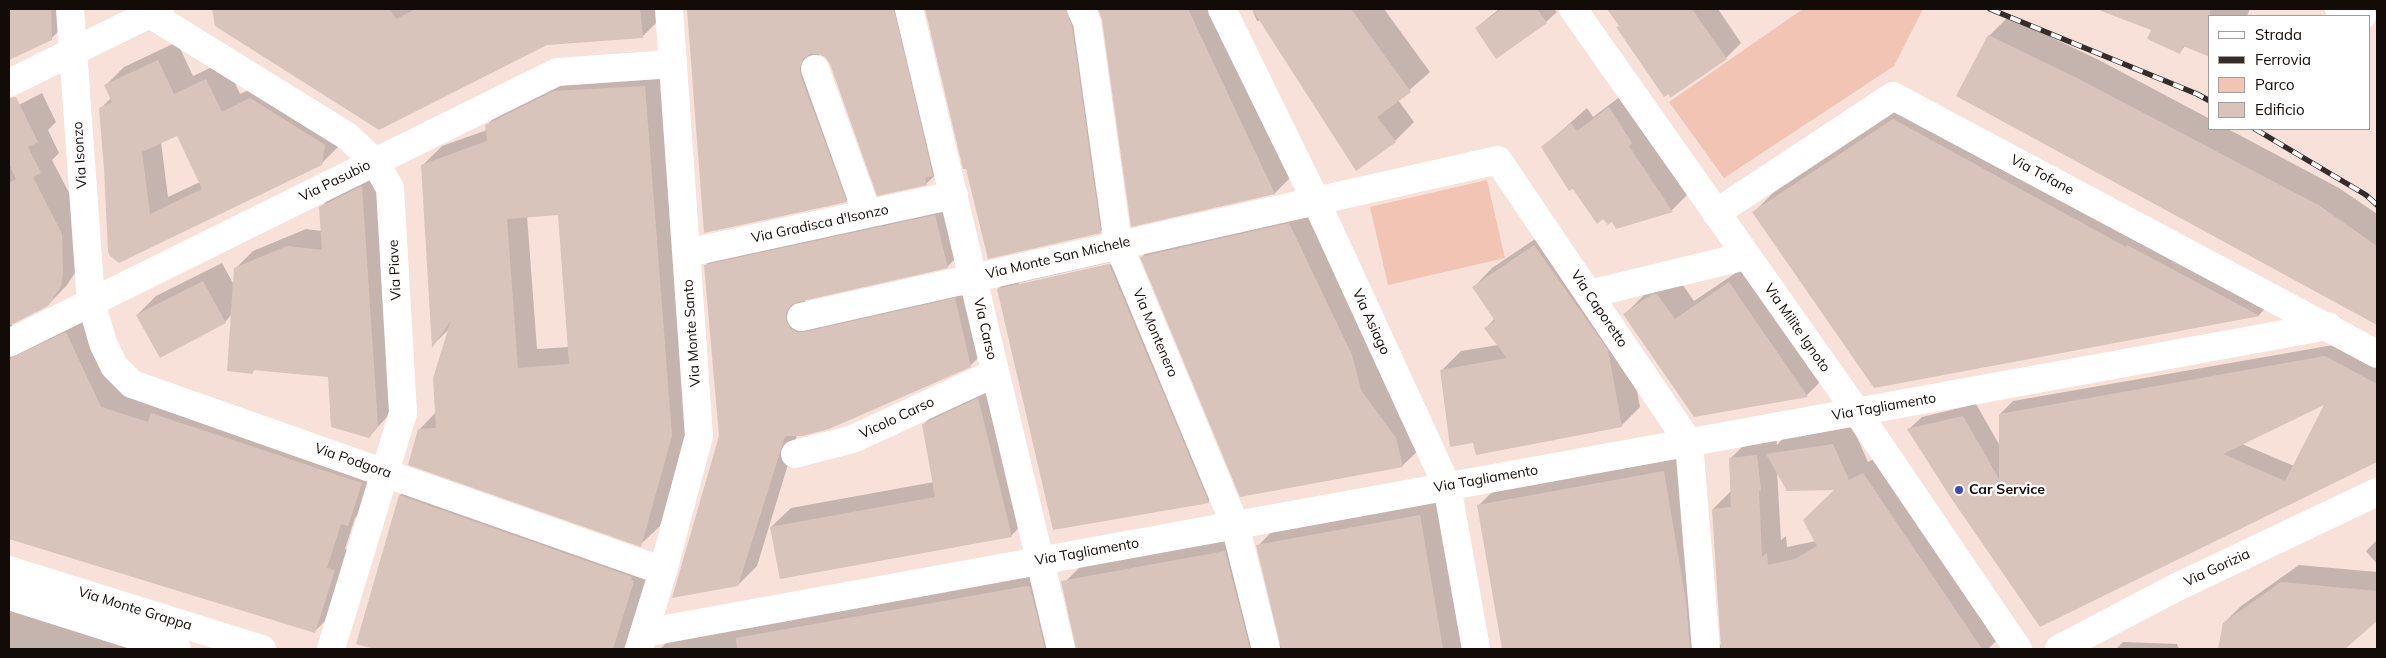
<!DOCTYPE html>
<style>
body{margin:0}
#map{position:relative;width:2386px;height:658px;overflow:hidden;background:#f7e1d9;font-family:Mulish,sans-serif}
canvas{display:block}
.frame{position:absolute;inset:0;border:10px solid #120b08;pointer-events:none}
.legend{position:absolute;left:2208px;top:15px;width:162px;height:115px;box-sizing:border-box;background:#fff;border:1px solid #a09d9c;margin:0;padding:6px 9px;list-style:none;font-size:15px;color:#120b08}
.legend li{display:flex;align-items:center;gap:10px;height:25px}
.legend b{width:25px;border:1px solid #a09d9c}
</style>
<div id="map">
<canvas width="2386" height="658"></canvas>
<div class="frame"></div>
<ul class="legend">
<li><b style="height:6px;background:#fff"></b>Strada</li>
<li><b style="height:6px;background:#362c29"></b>Ferrovia</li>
<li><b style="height:14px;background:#f1c4b3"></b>Parco</li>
<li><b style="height:14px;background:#d9c4bc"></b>Edificio</li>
</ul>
</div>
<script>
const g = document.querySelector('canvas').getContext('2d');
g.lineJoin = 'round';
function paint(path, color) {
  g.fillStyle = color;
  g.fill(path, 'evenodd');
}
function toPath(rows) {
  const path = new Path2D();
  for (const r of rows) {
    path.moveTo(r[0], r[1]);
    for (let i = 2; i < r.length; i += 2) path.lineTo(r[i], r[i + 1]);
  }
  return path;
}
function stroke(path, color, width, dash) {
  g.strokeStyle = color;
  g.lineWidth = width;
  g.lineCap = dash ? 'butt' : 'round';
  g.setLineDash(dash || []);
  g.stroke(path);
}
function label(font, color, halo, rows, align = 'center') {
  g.font = font + ' Mulish,sans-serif';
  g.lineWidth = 4.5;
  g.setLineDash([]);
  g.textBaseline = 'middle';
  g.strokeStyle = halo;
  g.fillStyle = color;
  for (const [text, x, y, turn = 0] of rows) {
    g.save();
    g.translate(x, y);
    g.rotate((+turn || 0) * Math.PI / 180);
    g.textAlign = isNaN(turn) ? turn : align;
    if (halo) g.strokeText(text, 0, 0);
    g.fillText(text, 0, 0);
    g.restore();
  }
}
paint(toPath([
 [1803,9,1923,9,1894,66,1724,178,1669,102],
 [1487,180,1505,258,1388,285,1370,207]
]), '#f1c4b3');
paint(toPath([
 [9,9,70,9,70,19,51,39,9,59],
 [215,9,661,9,661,18,642,37,547,44,217,26],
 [688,9,916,9,946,165,926,184,825,56,818,52,865,182,846,201,705,232],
 [926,9,1091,9,1119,213,1100,232,967,167,964,168],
 [1099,9,1216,9,1294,174,1275,193,1132,225,1104,20],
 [1252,9,1384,9,1430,72,1398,100,1414,122,1395,141,1261,20,1257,21],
 [1499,9,1554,9,1557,12,1546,22,1476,28],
 [1609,9,1718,9,1741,43,1726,58,1669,93],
 [2099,9,2250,9,2247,16,2210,16,2180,52,2153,29],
 [2008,17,2099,60,2210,119,2210,129,2228,129,2339,188,2377,214,2377,323,1958,95,1989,36],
 [177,42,193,76,225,61,240,94,269,81,340,145,321,164,119,262,106,169,100,109,111,98,105,86,124,67],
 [178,135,200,182,168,197,161,142],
 [663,67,691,416,660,526,640,545,419,430,436,412,450,328,433,345,422,166,442,146,487,130,487,125,506,106,574,72],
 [559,214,569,347,537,349,527,216],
 [42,93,56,122,48,130,59,153,52,160,80,214,80,265,67,285,48,305,12,324,14,331,85,314,120,389,380,464,367,505,355,518,345,549,353,551,334,612,315,631,9,537,9,110],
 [1625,93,1644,130,1687,195,1672,210,1616,228,1612,220,1543,147,1587,108,1593,117],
 [1913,100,2277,296,2259,315,1875,386,1754,212,1773,193],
 [379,170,395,408,369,437,329,376,256,369,252,372,232,314,225,322,137,315,156,296,222,263,234,285,235,269,253,251,306,229,322,231,320,208,338,190],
 [954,197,966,248,947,267,805,299,805,301,809,309,974,280,989,347,970,366,797,435,757,566,738,585,720,436,705,266,724,247],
 [1308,205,1422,447,1402,466,1142,257,1161,238],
 [1553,227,1626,331,1640,407,1621,426,1474,441,1442,370,1461,351,1498,345,1486,328,1495,318,1474,287,1492,268],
 [1128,245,1227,483,1208,502,998,289,1017,270],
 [1115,261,1116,263,1019,285,1019,283],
 [1749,264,1826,376,1807,395,1695,416,1625,314,1644,295,1671,276,1676,275,1694,301],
 [2339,344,2377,364,2377,461,2040,625,1909,429,1922,417,1976,404,2000,446,2000,414,2013,401],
 [2327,402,2294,466,2242,444],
 [997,380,1030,516,1011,536,771,527,791,508,934,482,923,425,942,405],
 [1852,426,1868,462,1882,455,2003,634,1988,649,1503,649,1478,506,1497,487,1682,453,1718,644,1723,645,1713,509,1731,491,1730,459,1749,440,1776,436,1777,445,1786,435],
 [1777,471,1836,489,1816,541,1787,547,1786,536,1781,540],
 [419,476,652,561,624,649,378,649,358,643,400,495],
 [1439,497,1465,649,1084,649,1067,580,1086,561,1244,532,1274,641,1283,646,1258,546,1277,526],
 [2377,540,2377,564,2366,551],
 [2299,565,2377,572,2377,620,2343,649,2219,649,2224,623,2241,606],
 [1046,567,1064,649,660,649,676,633],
 [9,605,153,649,9,649],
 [2123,642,2177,644,2179,649,2116,649]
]), '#0003');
paint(toPath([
 [9,9,51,9,52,40,9,60],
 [212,9,390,9,396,19,416,9,640,9,643,38,547,45,379,130,215,26],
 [687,9,894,9,933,176,925,178,927,185,877,196,830,64,825,57,818,54,810,54,803,59,800,67,800,74,847,202,704,233],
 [925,9,1066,9,1072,26,1101,233,988,259,966,169,963,169],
 [1098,9,1188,9,1275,194,1131,227,1102,20],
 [1252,9,1351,9,1411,92,1377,117,1396,142,1356,171],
 [1502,9,1537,9,1547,23,1496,59,1475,28],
 [1607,9,1692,9,1727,59,1670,98,1669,94,1664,97,1616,27,1619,26],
 [2102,9,2210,9,2210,57,2183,46,2180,54,2147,39,2151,30,2101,11],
 [1988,35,2079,79,2320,206,2377,246,2377,325,1956,96],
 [158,60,174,94,206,79,222,112,250,98,325,145,322,165,119,263,110,256,108,251,104,169,99,108,112,102,104,85],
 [177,136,202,189,150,214,142,152],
 [645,86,672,436,641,547,408,465,418,429,436,428,433,378,451,320,432,348,421,165,487,141,485,125,554,91],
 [558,215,569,364,518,368,507,219],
 [16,97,38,142,28,147,41,173,33,177,62,234,63,274,61,286,48,306,9,326,9,183,16,179,9,163,9,98],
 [1609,107,1632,143,1629,146,1673,212,1616,229,1612,222,1608,225,1603,219,1597,224,1573,189,1569,191,1541,147,1571,123,1577,131],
 [1893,119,2126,247,2127,245,2260,316,1874,388,1752,212],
 [362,186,378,426,369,438,331,427,328,377,253,370,253,374,227,371,234,268,287,246,322,250,319,207],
 [935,215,948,268,798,302,791,305,786,312,786,321,790,328,796,332,804,332,955,298,971,367,829,429,802,436,785,436,738,586,672,598,719,436,704,265],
 [1289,223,1352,355,1361,390,1396,438,1403,467,1240,497,1140,257],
 [1534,245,1608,350,1622,427,1476,455,1473,443,1450,447,1440,370,1507,358,1484,328,1495,321,1472,287],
 [1109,264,1209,503,1053,530,997,289],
 [203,281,226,323,160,358,136,315],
 [1729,282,1808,397,1694,417,1623,314,1651,295,1657,294,1675,319],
 [66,332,101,407,148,422,151,413,362,483,348,526,341,524,327,568,335,570,315,633,9,539,9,359],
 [2325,356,2377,384,2377,462,2040,627,1951,498,1907,429,1963,416,1999,479,1999,414],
 [2324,405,2285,481,2223,454],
 [978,398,1012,537,780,579,770,527,935,497,922,424],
 [1833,444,1849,480,1863,473,1982,649,1721,649,1712,509,1731,507,1729,458,1757,455,1761,491,1759,491,1762,557,1767,553,1768,565,1795,559,1817,546,1803,520,1834,490,1787,491,1766,454],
 [1664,471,1686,602,1690,649,1502,649,1477,505],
 [399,495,632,577,631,580,634,581,613,649,374,649,356,644],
 [1420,515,1443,649,1281,649,1256,545],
 [1225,551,1250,649,1076,649,1061,581],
 [2281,582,2377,591,2377,621,2345,649,2218,649,2223,623],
 [1027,586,1030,587,1045,649,737,649,736,638]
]), '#d9c4bc');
stroke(toPath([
 [70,9,91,301,103,343,114,366,132,384,663,571],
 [142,9,347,136,375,162,390,188,403,413,331,649],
 [909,9,1061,649],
 [1081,9,1087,22,1118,244,1235,525,1266,649],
 [1222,9,1316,201,1447,486,1476,649],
 [2339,9,2362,16],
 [815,69,867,213],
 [9,83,160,9],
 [1716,213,1893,96,2377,354],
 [687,253,954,195],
 [1589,294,1746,256],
 [801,317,1498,160,1689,443,1706,649],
 [9,343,557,72,673,64],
 [795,454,853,439,995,373],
 [644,633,2328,326],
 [2059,649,2175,588,2377,492]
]), '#fff', 28);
stroke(toPath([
 [1573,9,1857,412,2018,649],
 [639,649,663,571,699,436,669,9]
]), '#fff', 28);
stroke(toPath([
 [9,570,262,649],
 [9,596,177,649]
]), '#fff', 28);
const rail = toPath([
 [1990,9,2197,94,2210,101],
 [2255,129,2366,195,2377,205]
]);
stroke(rail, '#362c29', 5.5);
stroke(rail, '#fff', 4, [11]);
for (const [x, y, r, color] of [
 [1959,490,5,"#3b4abd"]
]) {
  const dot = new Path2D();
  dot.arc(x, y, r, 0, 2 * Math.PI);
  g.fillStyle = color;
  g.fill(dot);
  stroke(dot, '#fff', 2);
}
label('14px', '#120b08', '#fff', [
 ["Via Isonzo",80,155,-94],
 ["Via Tofane",2042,175,28],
 ["Via Pasubio",335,181,-26],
 ["Via Gradisca d'Isonzo",820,224,-12],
 ["Via Monte San Michele",1058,258,-13],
 ["Via Piave",395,270,-93],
 ["Via Caporetto",1599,309,56],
 ["Via Asiago",1371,322,65],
 ["Via Milite Ignoto",1797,328,55],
 ["Via Carso",985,329,77],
 ["Via Monte Santo",692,333,-94],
 ["Via Montenero",1155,333,67],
 ["Via Tagliamento",1884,407,-10],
 ["Vicolo Carso",897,418,-25],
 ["Via Podgora",353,461,19],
 ["Via Tagliamento",1486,479,-10],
 ["Via Tagliamento",1087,552,-10],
 ["Via Gorizia",2217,568,-25],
 ["Via Monte Grappa",135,609,17]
]);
label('bold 14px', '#120b08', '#fff', [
 ["Car Service",1969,490]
], 'left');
</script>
